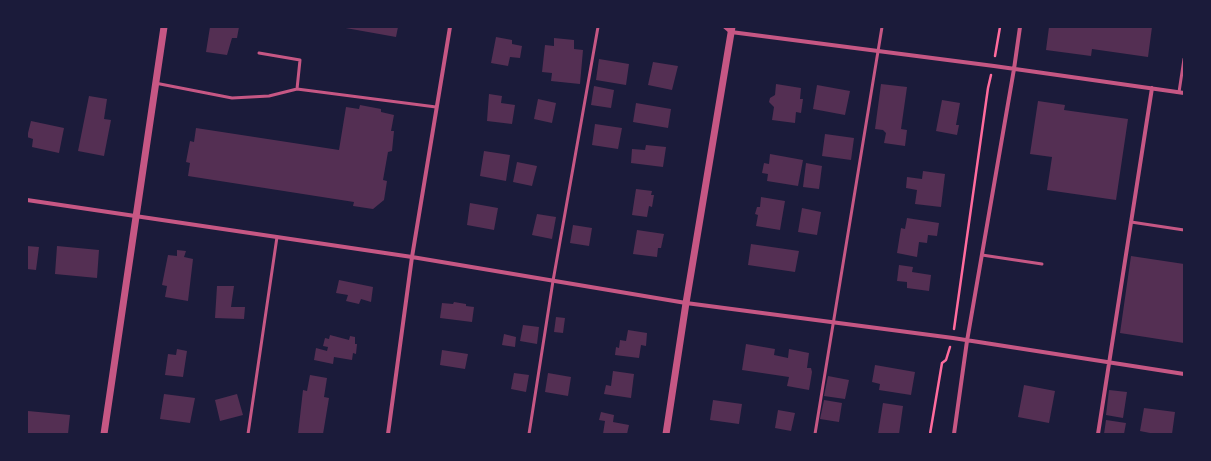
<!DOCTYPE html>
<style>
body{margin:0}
#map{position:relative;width:1211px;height:461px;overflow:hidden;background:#1b1b3a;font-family:"Alegreya Sans",sans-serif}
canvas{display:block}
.frame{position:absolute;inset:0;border:28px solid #1b1b3a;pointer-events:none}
</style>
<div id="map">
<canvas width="1211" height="461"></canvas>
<div class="frame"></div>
</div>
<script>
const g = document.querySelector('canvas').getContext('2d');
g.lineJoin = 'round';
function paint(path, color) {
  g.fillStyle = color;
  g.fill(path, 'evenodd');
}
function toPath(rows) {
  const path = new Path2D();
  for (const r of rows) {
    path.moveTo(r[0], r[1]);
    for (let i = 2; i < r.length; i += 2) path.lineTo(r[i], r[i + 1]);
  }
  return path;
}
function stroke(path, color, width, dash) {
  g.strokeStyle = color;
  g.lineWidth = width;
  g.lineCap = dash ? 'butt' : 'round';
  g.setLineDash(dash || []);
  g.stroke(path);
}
paint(toPath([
 [210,27,239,27,237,38,232,38,227,55,206,52],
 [340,27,398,27,396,37],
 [1049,27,1152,27,1148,57,1092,49,1091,56,1046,50],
 [496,37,512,40,512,44,522,46,520,58,510,57,508,66,491,63],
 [554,38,574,40,574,49,583,50,580,84,551,81,552,73,542,72,545,45,554,46],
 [599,59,629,64,626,85,596,80],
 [653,62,678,66,672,90,648,85],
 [776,84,801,88,800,99,803,99,801,113,796,112,795,123,772,120,774,107,769,102,770,98,775,95],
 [881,84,907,87,901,129,907,130,905,146,884,143,886,133,883,130,875,129],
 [817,85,850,91,845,115,813,109],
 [594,86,614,90,611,108,591,105],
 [489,94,502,96,501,103,515,105,512,124,487,121],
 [89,96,107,99,104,119,111,120,104,156,78,151],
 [538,99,556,103,552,123,534,119],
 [942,100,960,103,956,125,959,125,957,135,936,131],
 [1038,101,1065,105,1064,110,1128,119,1116,200,1047,190,1052,157,1030,154],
 [636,103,671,109,668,128,633,122],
 [360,105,381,109,381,112,394,115,391,131,394,131,392,151,388,152,383,180,387,181,384,200,373,209,353,206,354,202,188,176,190,163,186,162,190,141,194,142,196,128,339,150,346,107,359,109],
 [31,121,64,128,59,153,32,147,33,139,27,137],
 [595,124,622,128,618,149,592,145],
 [825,134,854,138,851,160,822,156],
 [646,145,666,147,663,167,631,163,632,149,645,150],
 [484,151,510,155,506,181,480,176],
 [770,154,803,160,798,186,767,181,768,174,762,173,764,163,769,164],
 [517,162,537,166,532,186,513,182],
 [806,163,822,166,819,189,803,187],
 [923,171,945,174,941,207,915,204,917,190,906,188,907,177,922,179],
 [636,189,652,191,651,195,654,195,652,207,649,206,647,217,632,215],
 [761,197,785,201,780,230,756,226,758,215,755,214,757,207,760,207],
 [470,203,498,208,494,230,467,225],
 [802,208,821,212,817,235,798,232],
 [537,214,556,217,552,239,532,235],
 [907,218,939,223,937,236,928,235,927,243,919,242,917,257,897,253,901,228,905,229],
 [573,225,592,228,589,246,570,243],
 [637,230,664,234,661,248,658,248,657,257,633,254],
 [751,244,799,251,795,272,748,265],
 [27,246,39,247,36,270,27,269],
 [57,246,99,250,97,278,55,274],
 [177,250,186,251,184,257,193,259,188,301,165,297,167,286,162,285,168,255,177,256],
 [1131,256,1184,264,1184,343,1120,333],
 [899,265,913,267,912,272,931,275,929,291,907,288,907,282,897,281],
 [339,280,373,287,371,302,361,299,359,304,346,301,348,295,336,293],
 [217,286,234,286,231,307,245,307,244,319,215,318],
 [454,302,466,304,466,306,474,307,472,322,440,318,442,303,453,304],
 [556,317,565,318,563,333,554,332],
 [523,325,539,327,537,344,520,341],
 [628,330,647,333,646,346,641,345,639,358,615,355,616,347,619,348,620,340,626,341],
 [504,334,516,337,515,347,502,345],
 [330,335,349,340,350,336,355,337,355,344,357,344,356,354,353,353,352,360,334,357,333,364,314,360,316,348,327,351,328,347,323,346,325,338,329,339],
 [746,344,775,349,774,355,788,358,789,349,809,353,807,368,811,368,812,372,809,390,787,386,789,377,742,370],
 [177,349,187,351,183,377,165,375,168,354,176,355],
 [442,350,468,354,465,369,440,365],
 [875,365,915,372,911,395,879,390,880,384,872,382],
 [613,371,634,374,631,398,604,394,606,385,611,386],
 [514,373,529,375,526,392,511,389],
 [548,373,571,377,568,396,545,392],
 [310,375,327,378,324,397,329,398,323,434,298,434,303,390,307,391],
 [828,376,849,380,845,399,824,396],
 [1024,385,1055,391,1049,423,1018,417],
 [1109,390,1127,392,1123,418,1106,415],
 [164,394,195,398,190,423,160,419],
 [237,394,243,415,220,421,215,400],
 [713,400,742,404,739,424,710,420],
 [824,400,842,403,839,422,820,419],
 [883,403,903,406,899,434,878,434],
 [1144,408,1175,412,1172,434,1155,434,1140,431],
 [778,410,795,413,791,431,775,428],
 [28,411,70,415,68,434,27,434],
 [601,412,614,415,613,422,629,425,627,434,603,434,605,421,599,420],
 [1106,420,1126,423,1124,434,1104,434]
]), '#542f53');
stroke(toPath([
 [995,56,1000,27],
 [954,329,988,88,991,75],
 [930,434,942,363,946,360,950,347]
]), '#ff6b9d', 2.5);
stroke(toPath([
 [155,83,232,98,269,96,297,89,300,60,259,53],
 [297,89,436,107],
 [1179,92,1184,59],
 [1131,222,1184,230],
 [982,255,1042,264],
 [248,434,277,237],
 [529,434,553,281,598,27],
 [815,434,882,27]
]), '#c65784', 3);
stroke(toPath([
 [725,27,731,32,994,66,1184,93],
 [27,200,412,257,686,303,953,338,1184,374],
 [388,434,412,257,450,27],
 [954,434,967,341,1014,69,1020,27],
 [1098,434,1152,88]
]), '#c65784', 4);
stroke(toPath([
 [104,434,164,27],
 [666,434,686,303,732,27]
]), '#c65784', 7);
</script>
